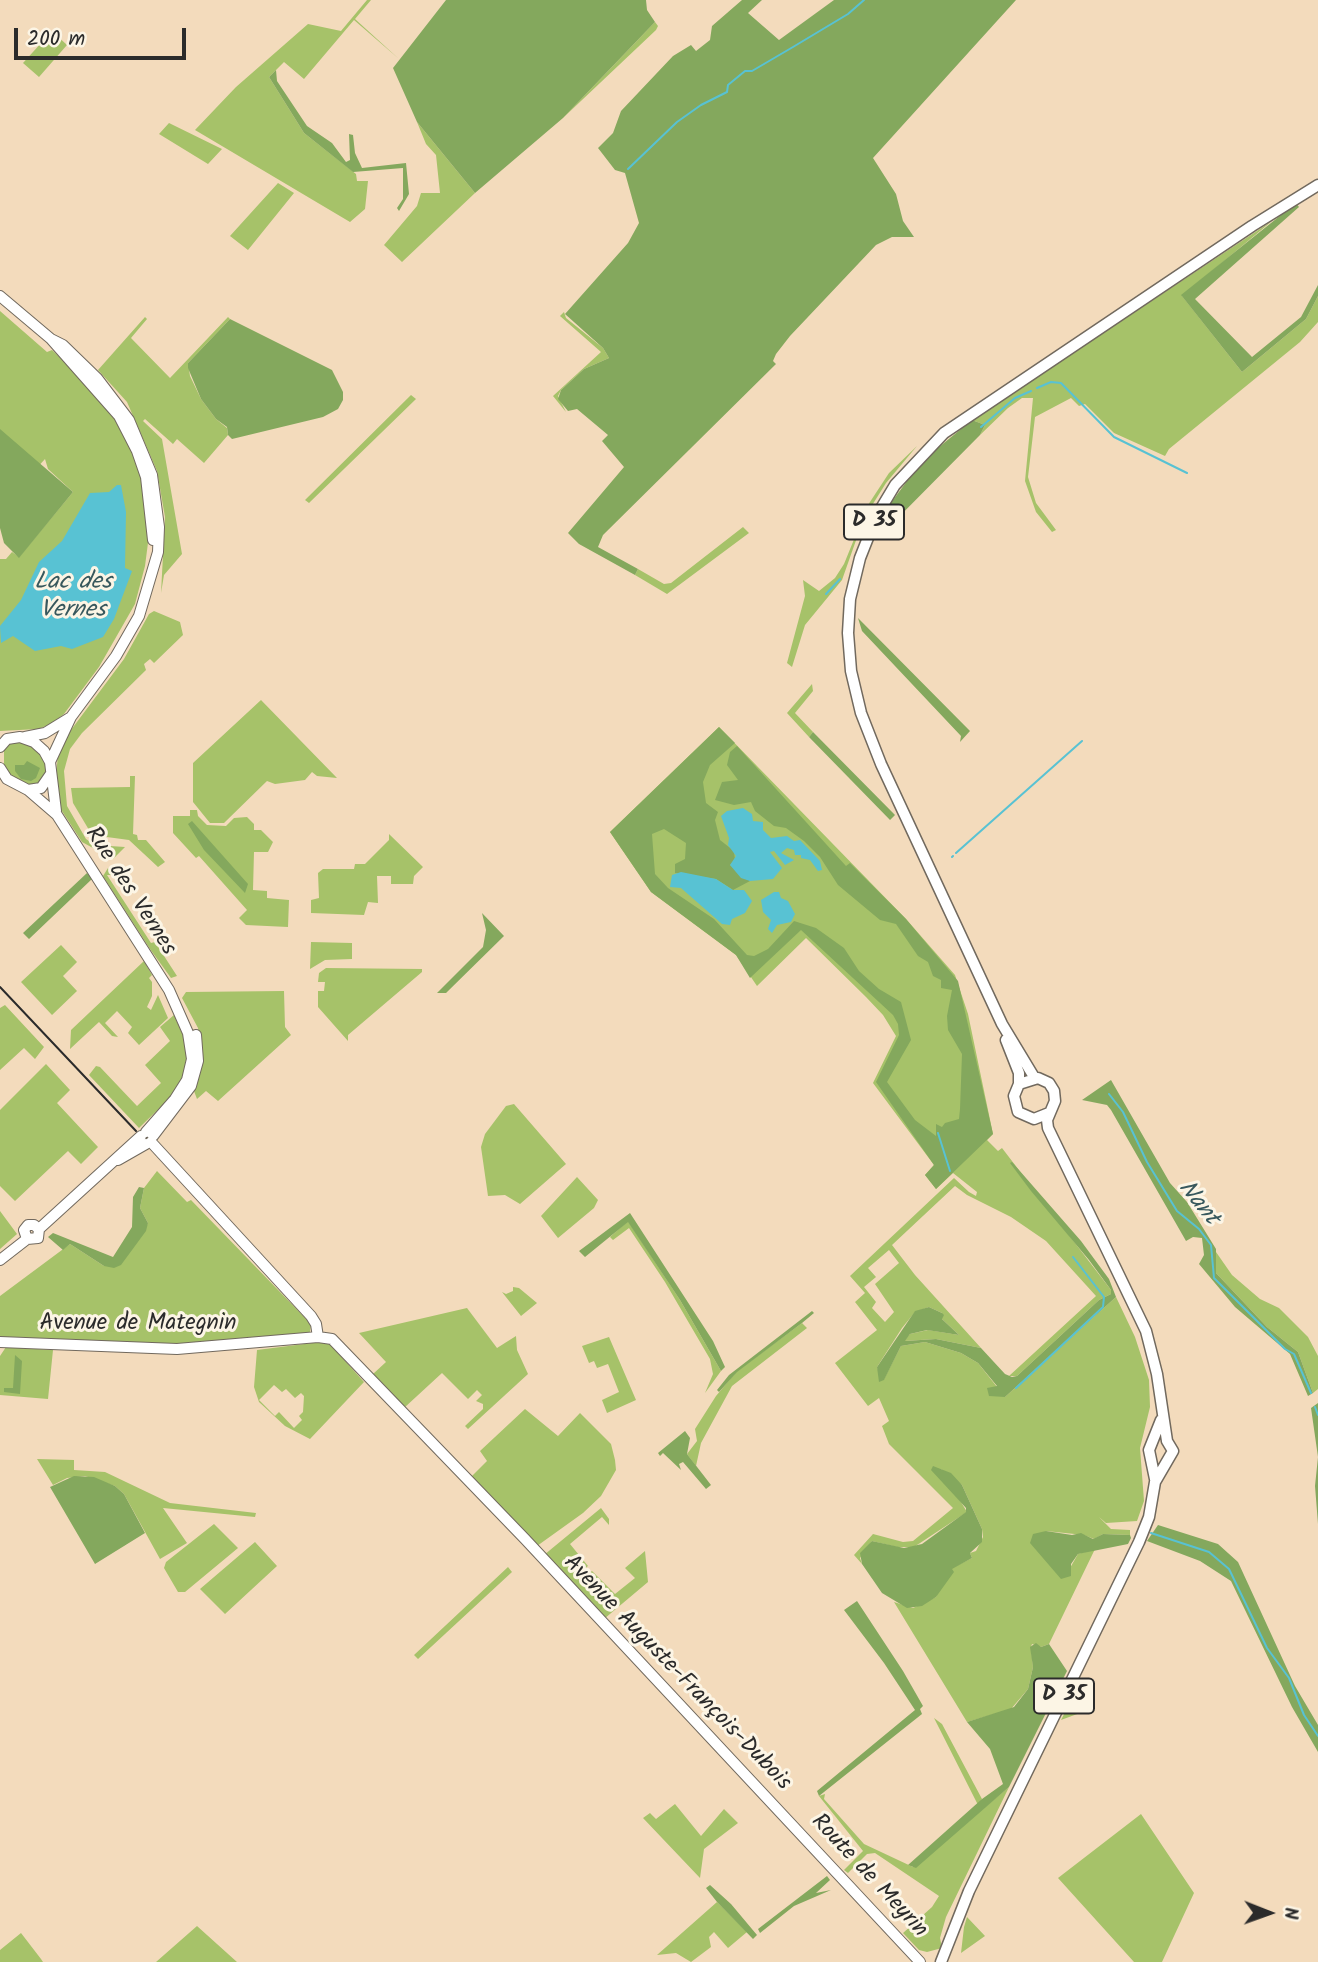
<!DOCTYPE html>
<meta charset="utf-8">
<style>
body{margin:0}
#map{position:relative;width:1318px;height:1962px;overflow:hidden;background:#f3dbbc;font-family:Kalam,sans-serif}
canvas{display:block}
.north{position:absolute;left:1234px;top:1878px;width:70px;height:70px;-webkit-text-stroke:5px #fcf5e5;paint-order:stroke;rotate:91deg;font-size:19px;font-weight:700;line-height:28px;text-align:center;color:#2b2b2b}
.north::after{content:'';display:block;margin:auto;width:24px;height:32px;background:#2b2b2b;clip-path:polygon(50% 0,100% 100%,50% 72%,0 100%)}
.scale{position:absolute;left:14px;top:28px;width:172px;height:32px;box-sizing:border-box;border:4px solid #2b2b2b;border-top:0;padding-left:9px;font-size:21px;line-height:24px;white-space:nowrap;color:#2b2b2b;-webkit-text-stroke:5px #fcf5e5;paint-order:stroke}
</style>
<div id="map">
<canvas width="1318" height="1962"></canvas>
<div class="north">N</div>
<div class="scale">200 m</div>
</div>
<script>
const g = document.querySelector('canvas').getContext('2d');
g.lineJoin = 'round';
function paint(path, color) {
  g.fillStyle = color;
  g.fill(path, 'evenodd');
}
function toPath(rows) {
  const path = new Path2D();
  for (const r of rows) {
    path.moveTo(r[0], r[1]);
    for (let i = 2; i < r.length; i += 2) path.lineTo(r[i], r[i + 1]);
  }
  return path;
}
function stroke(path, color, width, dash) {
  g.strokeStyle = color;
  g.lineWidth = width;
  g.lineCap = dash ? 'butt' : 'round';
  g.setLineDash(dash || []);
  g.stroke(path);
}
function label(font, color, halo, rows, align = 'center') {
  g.font = font + ' Kalam,sans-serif';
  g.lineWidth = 6;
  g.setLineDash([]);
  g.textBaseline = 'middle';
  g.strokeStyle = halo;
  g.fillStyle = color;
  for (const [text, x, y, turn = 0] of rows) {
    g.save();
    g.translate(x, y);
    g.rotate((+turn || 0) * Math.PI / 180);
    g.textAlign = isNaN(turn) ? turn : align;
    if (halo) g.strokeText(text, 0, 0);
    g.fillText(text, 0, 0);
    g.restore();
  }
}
paint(toPath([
 [367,0,371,0,355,19,399,59,354,20,304,79,284,62,269,77,304,133,356,174,357,181,368,181,365,209,350,222,195,130,236,87,308,24,341,31],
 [655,22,658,26,656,30,563,118],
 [52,31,67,45,39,77,23,63],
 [417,122,475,193,402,262,384,245,417,206,421,193,440,193,436,155,426,144],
 [169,123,222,149,208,164,159,134],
 [278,183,294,193,248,250,230,236],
 [1272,221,1182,296,1242,372,1306,319,1318,296,1318,322,1300,342,1169,449,1165,456,1114,433,1085,404,1079,406,1071,398,1035,417,1028,477,1036,503,1056,530,1052,532,1036,512,1025,481,1033,398,1022,398,1008,408,980,435,985,425,972,420],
 [0,311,47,352,52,350,88,384,116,420,132,448,144,486,149,535,145,566,135,604,99,667,64,714,51,724,38,729,0,731,0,559,6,559,12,552,19,557,73,492,48,469,45,459,0,508],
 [564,312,566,318,603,348,609,358,584,369,561,390,558,396,566,412,553,396,601,352,560,316],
 [145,317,147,319,131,338,170,378,228,317,230,319,188,363,190,376,201,399,216,419,227,428,228,435,204,463,177,439,173,444,145,419,143,421,162,439,182,554,164,575,161,593,165,517,157,471,127,402,98,370],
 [411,395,416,399,309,503,305,500],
 [917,446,886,483,871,507,860,529,842,580,805,625,792,667,787,663,805,596,803,580,819,591,835,578,844,564,868,505,889,473],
 [743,527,749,533,667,594,635,575,638,569,664,584,671,583],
 [154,611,180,622,183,635,154,663,150,659,144,664,146,670,82,733,70,749,64,771,67,806,86,839,95,845,125,847,113,859,82,842,60,808,55,787,58,754,65,738,124,659,149,614],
 [812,684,813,691,795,713,813,732,809,737,787,713],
 [261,700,337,778,317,776,312,772,305,780,275,784,267,781,224,823,210,823,193,802,193,763],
 [719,727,906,919,955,975,968,1014,993,1134,987,1140,998,1151,1002,1148,1111,1290,1111,1294,1099,1300,1017,1376,1009,1376,1096,1296,1046,1241,1011,1217,967,1195,955,1186,892,1245,915,1275,981,1348,936,1339,904,1341,910,1334,928,1330,959,1335,941,1318,942,1313,929,1307,915,1312,902,1328,877,1367,880,1375,884,1379,901,1346,925,1342,961,1353,978,1363,1005,1397,1116,1297,1135,1337,1149,1380,1150,1407,1140,1448,1144,1501,1137,1521,1106,1523,1099,1517,1111,1529,1130,1530,1130,1535,1103,1534,1094,1539,1084,1535,1046,1531,1039,1551,1057,1572,1070,1568,1078,1554,1095,1549,1049,1644,1041,1647,1032,1644,1031,1647,1033,1667,1028,1689,1011,1709,967,1722,894,1602,913,1608,936,1597,946,1571,972,1558,970,1553,976,1551,983,1537,982,1529,962,1485,941,1469,967,1512,914,1547,897,1547,872,1541,860,1558,862,1564,854,1555,873,1534,903,1542,913,1541,953,1508,889,1444,882,1426,889,1421,879,1398,868,1406,835,1363,877,1330,855,1302,865,1293,850,1276,954,1178,969,1192,976,1196,977,1192,953,1173,936,1189,925,1175,934,1165,873,1083,896,1036,883,1015,866,997,806,938,757,986,736,955,651,892,610,832],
 [889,1250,899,1263,875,1284,894,1312,885,1322,872,1308,876,1302,864,1287,876,1277,868,1268],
 [19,740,36,748,45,760,45,777,39,784,29,786,10,776,4,766,4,749,11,742],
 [130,776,135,776,133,834,137,835,138,840,146,840,165,862,158,867,129,840,92,835,73,803,71,788,130,787],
 [190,810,197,810,198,816,207,825,226,826,234,818,247,817,254,824,254,830,261,830,273,842,268,852,254,852,253,890,267,891,267,898,289,900,288,927,246,925,239,918,247,910,199,856,196,858,173,833,173,816,190,816],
 [389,834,423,867,414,876,413,884,391,884,391,876,377,876,378,903,368,902,364,915,311,913,311,900,319,898,318,873,323,869,354,869,355,864,365,864,389,840],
 [108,868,112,875,107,875,151,943,155,942,177,976,171,978,150,949,103,876],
 [311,942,352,943,352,959,325,960,310,969],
 [61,945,77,962,63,976,77,991,52,1015,21,982],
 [144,961,152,975,149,978,152,982,152,996,147,1007,151,1010,158,995,168,1018,139,1045,128,1033,132,1027,117,1011,105,1023,118,1037,112,1036,99,1022,70,1049,71,1030],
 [326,968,422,969,422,972,348,1035,348,1041,318,1007,318,991,324,991,325,982,318,982,319,973],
 [284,991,285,1027,291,1035,218,1101,206,1091,197,1099,194,1091,200,1070,202,1051,198,1028,182,998,186,992],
 [5,1005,44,1047,35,1059,24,1048,0,1070,0,1008],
 [174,1015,188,1047,183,1080,172,1096,139,1128,89,1075,96,1066,100,1067,137,1106,161,1083,145,1065,170,1041,160,1027],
 [46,1064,70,1090,57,1103,98,1147,81,1164,68,1151,15,1201,0,1186,0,1110],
 [514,1104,566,1164,520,1204,505,1195,488,1196,481,1147,485,1134,506,1106],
 [157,1171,187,1202,191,1200,311,1324,310,1332,240,1342,143,1345,0,1337,0,1296,70,1244,104,1266,139,1239,148,1223,140,1208,144,1188],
 [577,1177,598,1200,594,1208,558,1238,541,1216],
 [0,1211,17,1234,0,1249],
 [628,1221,680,1300,721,1371,705,1393,713,1374,710,1359,665,1282,629,1228,613,1240,610,1237],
 [1216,1252,1232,1275,1260,1299,1279,1308,1308,1337,1318,1356,1318,1389,1313,1393,1298,1352,1267,1327,1216,1273],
 [513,1287,519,1288,537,1303,521,1316,502,1292,506,1294,513,1291],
 [467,1308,497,1348,516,1336,517,1350,528,1374,468,1429,465,1426,483,1409,483,1404,476,1401,482,1395,477,1390,468,1399,442,1373,404,1408,373,1374,386,1362,359,1333],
 [802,1323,807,1328,732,1386,701,1443,696,1466,687,1454,697,1441,695,1429,716,1396,737,1371],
 [609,1337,636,1400,607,1413,602,1400,619,1392,608,1364,597,1368,594,1361,589,1363,582,1346],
 [320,1342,330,1344,364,1382,310,1439,285,1426,259,1402,254,1387,257,1350],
 [274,1385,282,1392,286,1389,295,1398,301,1393,304,1396,303,1412,299,1416,302,1420,294,1428,279,1412,275,1416,259,1400],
 [6,1347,53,1350,48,1399,0,1395,0,1356],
 [525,1409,558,1436,580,1413,611,1444,615,1460,616,1470,601,1496,583,1513,537,1546,471,1477,487,1461,480,1451],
 [37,1459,74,1460,74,1470,105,1472,170,1503,256,1513,255,1517,163,1508,187,1543,160,1559,124,1494,115,1486,85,1476,67,1478,53,1485],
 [601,1508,609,1519,609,1525,602,1517,570,1544,588,1566,583,1570,587,1575,592,1571,615,1594,635,1578,625,1568,645,1551,648,1582,604,1619,544,1555],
 [214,1524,238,1548,185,1592,178,1592,164,1568,166,1562],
 [255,1542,277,1566,225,1614,200,1589],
 [508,1567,512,1572,418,1659,414,1655],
 [1078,1691,1088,1710,1061,1720,1075,1693],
 [934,1718,942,1724,982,1799,978,1805],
 [1009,1787,946,1917,940,1938,942,1948,927,1952,919,1950,903,1933,932,1907,939,1896,875,1853,867,1854,848,1873,844,1870,863,1851,819,1796,825,1794,824,1799,864,1844,913,1867],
 [675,1804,701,1836,724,1809,738,1823,704,1849,700,1878,643,1818,650,1813,656,1819],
 [1141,1814,1194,1893,1162,1962,1134,1962,1058,1878],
 [717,1902,747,1932,728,1948,714,1932,709,1937,711,1947,691,1962,676,1953,657,1955],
 [967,1917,985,1936,961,1953,964,1927],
 [197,1926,237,1962,156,1962],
 [21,1933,41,1959,43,1962,0,1962,0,1950]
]), '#a6c269');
paint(toPath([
 [446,0,646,0,647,10,655,22,563,118,475,193,417,122,393,68],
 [742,0,762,0,748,13,779,40,834,0,1016,0,873,158,896,194,903,221,914,237,892,237,876,245,790,336,776,354,773,361,776,364,603,535,598,547,638,569,635,575,579,544,568,533,624,467,602,441,608,435,577,409,568,411,558,399,561,390,584,369,609,358,603,348,565,314,628,243,639,223,625,173,615,170,598,148,613,133,621,111,673,56,691,45,696,51,710,40,712,26],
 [276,70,277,81,307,126,332,143,346,162,350,160,349,134,353,135,355,153,362,168,406,163,409,194,399,211,397,208,403,199,403,168,353,172,304,133,269,77],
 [1296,203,1299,207,1195,299,1252,357,1301,317,1318,285,1318,296,1306,319,1242,372,1181,295],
 [230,319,332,370,343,392,343,400,338,409,323,417,232,439,228,435,227,427,216,419,201,399,188,368,188,363],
 [972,420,985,425,980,435,881,535,878,532,884,525,881,523,888,507,907,481,933,452],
 [0,429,73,492,19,558,4,543,0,528],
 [858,618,970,731,960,742,961,736,862,631],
 [719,727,735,743,710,765,703,782,706,803,718,812,715,820,720,840,734,851,735,860,730,865,750,881,733,890,716,879,675,873,675,864,685,859,686,843,664,829,652,834,655,874,668,888,714,919,747,955,754,956,768,949,794,921,816,928,844,948,859,971,879,989,901,1002,911,1040,887,1082,915,1120,936,1136,936,1124,942,1127,945,1123,959,1119,960,1109,962,1054,948,1030,947,1016,952,990,941,988,941,980,933,976,928,962,918,956,896,924,880,920,838,885,820,857,804,841,786,828,774,826,755,811,751,802,734,805,715,800,722,782,738,780,727,765,730,752,737,746,846,866,850,863,906,919,958,981,993,1134,936,1189,925,1175,934,1165,876,1082,899,1035,898,1024,893,1015,801,930,750,978,736,955,651,892,610,832],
 [813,732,895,815,890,820,809,737],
 [27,761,40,768,36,778,31,781,21,779,15,771,15,765,24,765],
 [192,821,248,884,245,893,204,850,188,824],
 [87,873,92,879,29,939,23,933],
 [482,913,504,936,446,993,437,993,483,947,486,930],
 [1111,1080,1170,1183,1187,1202,1216,1249,1216,1273,1267,1327,1298,1352,1313,1393,1308,1396,1290,1354,1235,1307,1199,1264,1204,1255,1202,1238,1193,1237,1186,1241,1111,1110,1107,1105,1082,1100],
 [1012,1162,1081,1241,1109,1279,1116,1297,1005,1397,989,1396,987,1388,997,1386,978,1363,961,1353,925,1342,901,1346,884,1380,879,1382,877,1367,915,1311,929,1307,942,1313,944,1315,942,1319,959,1335,927,1330,910,1334,905,1341,936,1339,981,1348,1005,1374,1012,1377,1017,1376,1099,1300,1111,1294,1111,1290,1089,1260,1031,1191,1010,1163],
 [139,1187,144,1188,140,1208,148,1223,146,1231,121,1265,114,1268,104,1266,70,1244,63,1250,48,1237,53,1233,113,1257,132,1227,133,1197],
 [630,1213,713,1341,725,1367,721,1371,680,1300,628,1222,585,1257,579,1251],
 [812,1311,814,1313,802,1323,737,1372,719,1392,717,1390,729,1375],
 [15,1355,22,1361,20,1394,4,1392,4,1388,13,1388],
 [1318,1403,1318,1524,1315,1486,1318,1457,1311,1408],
 [685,1431,690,1438,687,1454,711,1485,706,1489,683,1462,679,1464,681,1470,663,1453,660,1456,658,1453],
 [933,1466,951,1473,962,1485,982,1529,982,1542,970,1553,972,1558,952,1569,954,1572,936,1597,922,1606,907,1608,882,1593,862,1564,860,1553,872,1541,904,1548,922,1544,966,1512,966,1508,931,1470],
 [74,1476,94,1477,115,1486,124,1494,145,1533,95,1564,50,1487],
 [1158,1525,1218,1544,1238,1562,1295,1686,1318,1725,1318,1752,1292,1707,1231,1581,1200,1561,1147,1541],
 [1046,1531,1072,1535,1081,1533,1093,1539,1103,1534,1130,1535,1131,1538,1128,1544,1078,1554,1071,1564,1071,1576,1061,1579,1030,1543,1033,1534],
 [857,1601,903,1671,923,1706,920,1709,922,1714,819,1796,817,1791,915,1710,884,1663,844,1610],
 [1036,1643,1041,1647,1049,1644,1067,1671,1009,1787,916,1868,908,1865,982,1799,1003,1784,990,1749,967,1722,1014,1707,1028,1689,1033,1667,1030,1647],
 [827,1876,830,1880,816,1893,831,1890,794,1906,760,1933,758,1929],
 [710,1885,731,1904,757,1935,753,1939,717,1902,706,1888]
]), '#84a85d');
paint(toPath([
 [117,485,121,485,126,512,125,568,132,571,114,619,103,637,72,649,61,646,35,651,13,636,1,643,0,626,21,600,39,562,62,541,90,493,109,492],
 [743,808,752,814,753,821,763,822,763,830,771,838,787,836,794,841,800,840,820,861,822,870,818,871,810,860,801,858,801,855,795,855,794,850,787,848,781,853,794,860,785,865,774,851,770,852,782,868,773,879,750,881,741,878,730,865,736,856,728,845,729,838,721,816,727,811],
 [681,872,716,879,733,890,744,890,752,901,745,913,732,919,730,925,722,924,681,888,670,887,672,875],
 [774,892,779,892,781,898,788,901,795,914,791,922,777,925,772,933,768,929,771,920,763,912,761,900]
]), '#58c2d3');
stroke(toPath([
 [628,169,677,122,701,105,727,92,728,85,745,71,752,71,793,47,848,14,864,0],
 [1037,388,1051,382,1061,383,1114,437,1187,473],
 [981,427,1015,398,1031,391],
 [826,594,840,579],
 [956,853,1082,741],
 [952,857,953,856],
 [1109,1094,1123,1112,1147,1162,1177,1211,1199,1229,1211,1245,1214,1278,1285,1349,1294,1354,1311,1393],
 [938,1133,950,1171],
 [1016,1388,1103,1307,1104,1297,1073,1257],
 [1315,1407,1318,1415],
 [1151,1533,1209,1552,1229,1569,1267,1648,1289,1678,1304,1715,1318,1736]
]), '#58c2d3', 2);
const secondary = toPath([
 [0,296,51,339,119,416,137,451,146,477,153,540],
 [25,737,45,733,71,717],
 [0,747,7,739,20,737,34,742,44,751,50,762,56,811],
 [50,762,71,717,116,656,139,616,158,552,159,527,152,475,129,420,97,378,63,345,51,339],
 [0,768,7,779,28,790,41,788,50,775],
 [28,790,57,815,169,990,188,1033,192,1059,187,1080,175,1099,146,1132],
 [153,1136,191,1086,198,1061,196,1035],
 [151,1142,311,1316,316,1324,318,1337],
 [118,1160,146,1144],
 [39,1229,141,1136],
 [27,1239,24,1230,28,1225,34,1225,39,1229],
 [27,1239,38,1238,39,1229],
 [0,1260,27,1239],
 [0,1342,177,1349,318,1337,332,1339,525,1539,920,1962]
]);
const primary = toPath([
 [1006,1040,1019,1073,1019,1084],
 [1034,1077,1002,1024,881,764,861,713,851,671,848,633,850,599,860,558,877,515,895,485,944,433,1252,226,1318,185],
 [1155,1479,1149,1450,1161,1420],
 [941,1962,969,1891,1139,1542,1149,1517,1155,1482,1173,1451,1167,1441,1157,1374,1146,1331,1048,1128,1047,1120,1055,1101,1054,1091,1049,1083,1038,1078,1019,1084,1014,1096,1018,1112,1034,1119,1049,1113]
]);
stroke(secondary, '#71695e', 12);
stroke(primary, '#71695e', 13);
stroke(secondary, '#fff', 10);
stroke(primary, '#fff', 10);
stroke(toPath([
 [0,987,136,1131]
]), '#2b2b2b', 2);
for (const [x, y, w] of [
 [874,522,60],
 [1064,1696,60]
]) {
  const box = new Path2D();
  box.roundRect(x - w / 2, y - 17.5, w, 35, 5);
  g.fillStyle = '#fcf5e5';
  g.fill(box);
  stroke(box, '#2b2b2b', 2);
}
label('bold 21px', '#2b2b2b', null, [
 ["D 35",874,522],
 ["D 35",1064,1696]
]);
label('23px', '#2b2b2b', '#fcf5e5', [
 ["Rue des Vernes",129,892,57],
 ["Avenue de Mategnin",138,1325],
 ["Avenue Auguste-François-Dubois",676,1674,46],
 ["Route de Meyrin",868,1877,47]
]);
label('italic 24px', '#38585d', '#fcf5e5', [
 ["Lac des",73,584],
 ["Vernes",73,612],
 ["Nant",1197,1204,51]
]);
</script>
